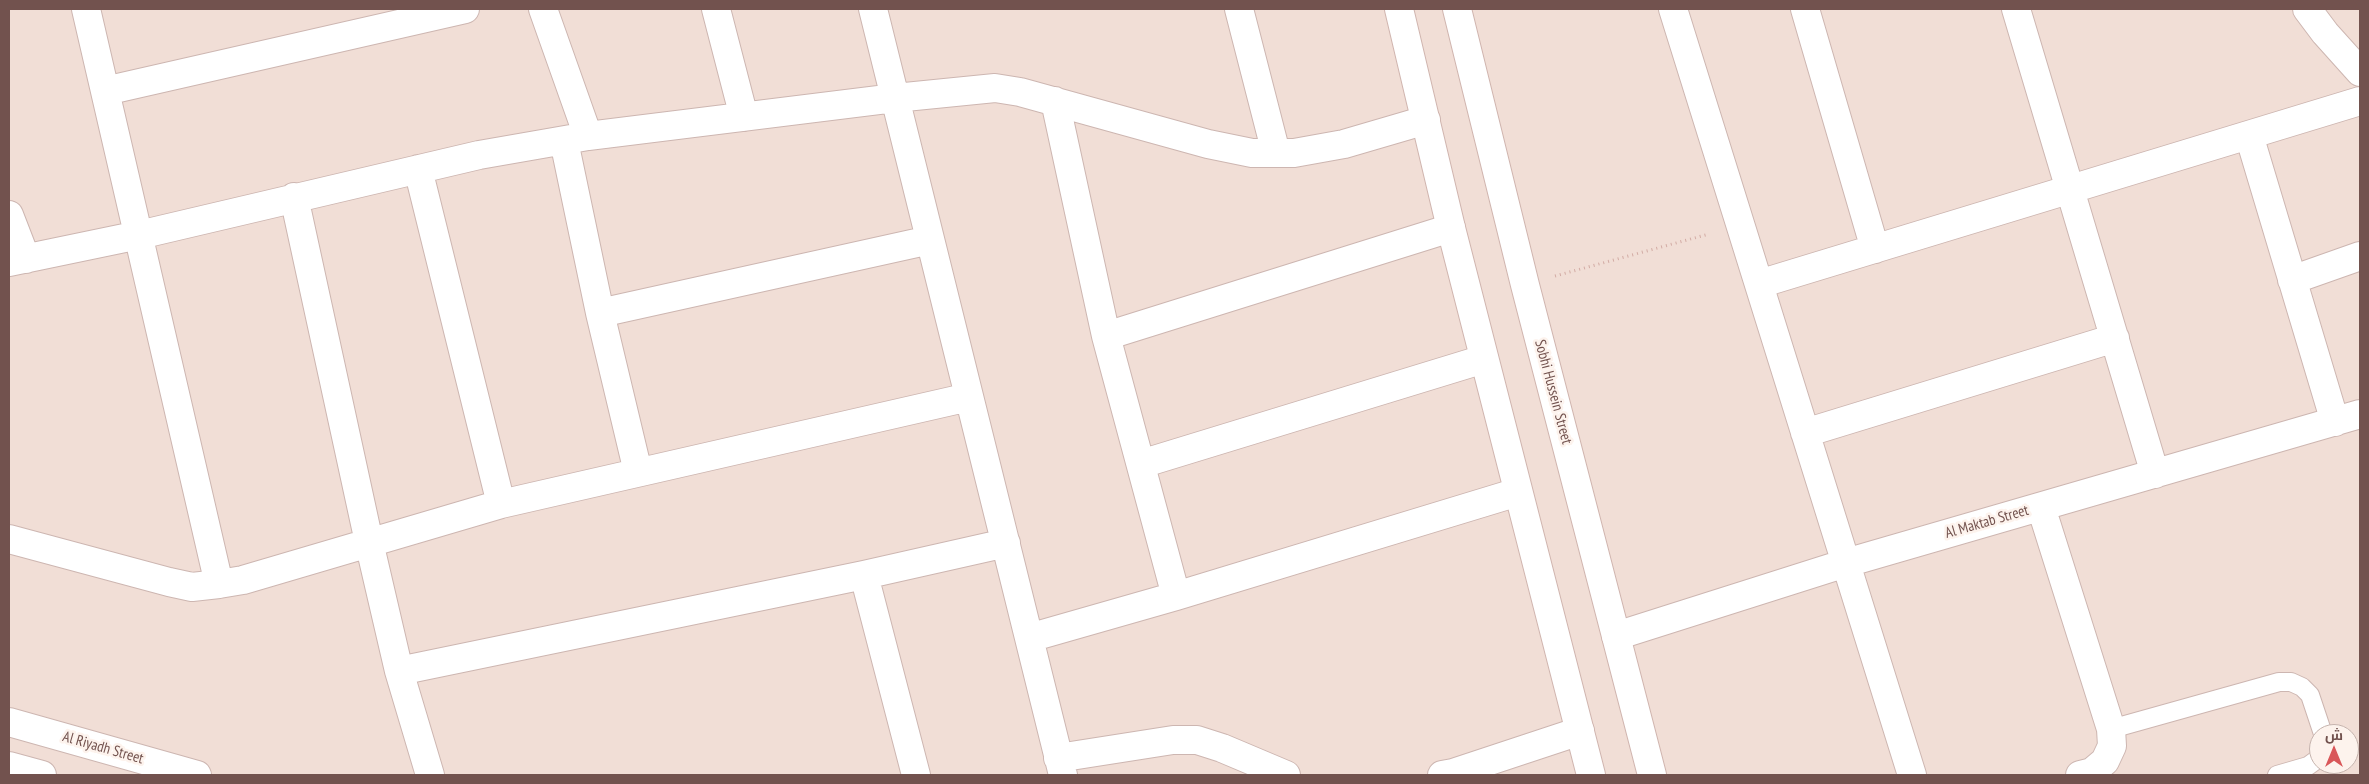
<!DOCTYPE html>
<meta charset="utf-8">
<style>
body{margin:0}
#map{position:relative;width:2369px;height:784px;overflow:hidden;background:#faeee7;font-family:"PT Sans Narrow",Cairo,sans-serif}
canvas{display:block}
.frame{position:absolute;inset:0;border:10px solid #72524e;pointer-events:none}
.north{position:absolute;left:2309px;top:724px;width:50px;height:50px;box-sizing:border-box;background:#fdf3ed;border:1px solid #c5b3ad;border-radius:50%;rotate:0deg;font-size:14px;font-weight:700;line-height:20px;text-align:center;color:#72524e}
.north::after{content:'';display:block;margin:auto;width:18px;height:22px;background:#d95759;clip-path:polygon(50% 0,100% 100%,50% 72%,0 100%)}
</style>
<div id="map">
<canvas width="2369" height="784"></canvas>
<div class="frame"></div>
<div class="north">ش</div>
</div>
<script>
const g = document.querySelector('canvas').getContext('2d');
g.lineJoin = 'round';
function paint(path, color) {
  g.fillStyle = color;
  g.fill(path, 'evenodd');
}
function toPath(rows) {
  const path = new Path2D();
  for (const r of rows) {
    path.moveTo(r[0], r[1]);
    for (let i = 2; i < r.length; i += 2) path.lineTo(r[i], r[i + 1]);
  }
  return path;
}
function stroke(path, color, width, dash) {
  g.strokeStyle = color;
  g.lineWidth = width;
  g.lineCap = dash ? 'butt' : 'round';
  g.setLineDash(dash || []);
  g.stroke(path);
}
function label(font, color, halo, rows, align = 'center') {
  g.font = font + ' "PT Sans Narrow",sans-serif';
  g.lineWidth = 5;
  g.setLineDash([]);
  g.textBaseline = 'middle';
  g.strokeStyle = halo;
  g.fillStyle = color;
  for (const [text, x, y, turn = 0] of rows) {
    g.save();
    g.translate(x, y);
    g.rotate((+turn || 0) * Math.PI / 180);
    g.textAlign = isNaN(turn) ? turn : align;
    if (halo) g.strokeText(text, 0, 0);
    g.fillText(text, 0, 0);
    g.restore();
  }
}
paint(toPath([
 [9,9,2360,9,2360,775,9,775],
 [2319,734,2349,734,2349,764,2319,764]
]), '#f1ded6');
const lane = toPath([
 [2111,729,2279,682,2291,682,2302,687,2310,695,2323,734],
 [2277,775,2308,766,2319,758]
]);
const street = toPath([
 [86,9,219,584],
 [543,9,588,136],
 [716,9,744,117],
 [873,9,1063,775],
 [1239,9,1276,153],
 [1673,9,1912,775],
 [1805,9,1875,249],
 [2016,9,2155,474],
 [2307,9,2325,33,2360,72],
 [105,91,465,9],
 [1055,101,1106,336,1176,596],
 [2249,135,2335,422],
 [564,141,600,313,638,472],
 [418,169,501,504],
 [294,197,369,542,399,671,430,775],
 [9,215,26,259],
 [9,262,139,235,479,155,588,136,895,98,995,88,1020,92,1208,144,1252,153,1294,153,1344,144,1426,120],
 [2292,280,2360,256],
 [1759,284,2360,101],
 [600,313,930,240],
 [1106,336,1451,228],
 [1805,433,2115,338],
 [1141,464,1484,359],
 [2041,507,2111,729,2112,746,2105,761,2092,772,2080,775],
 [9,539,169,582,192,587,219,584,243,580,501,504,969,397],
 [864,575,916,775],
 [1616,636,1846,563,2360,414],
 [1029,638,1176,596,1518,492],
 [399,671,864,575,1006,543],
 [9,722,197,775],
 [1058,758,1173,740,1197,740,1222,748,1286,775],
 [9,766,42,775],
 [1442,775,1453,773,1580,731]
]);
const secondary = toPath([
 [1399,9,1451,228,1591,775],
 [1457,9,1525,285,1652,775]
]);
stroke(lane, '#cdb6b1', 20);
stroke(street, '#cdb6b1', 30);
stroke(secondary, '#d0b5af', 30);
stroke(toPath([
 [1555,276,1709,234]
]), '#d2aba4', 3, [1, 4]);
stroke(lane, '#fff', 18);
stroke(street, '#fff', 28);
stroke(secondary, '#fff', 28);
label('15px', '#72524e', '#fdf3ed', [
 ["Sobhi Hussein Street",1553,392,75],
 ["Al Maktab Street",1987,522,-16],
 ["Al Riyadh Street",103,748,16]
]);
</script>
